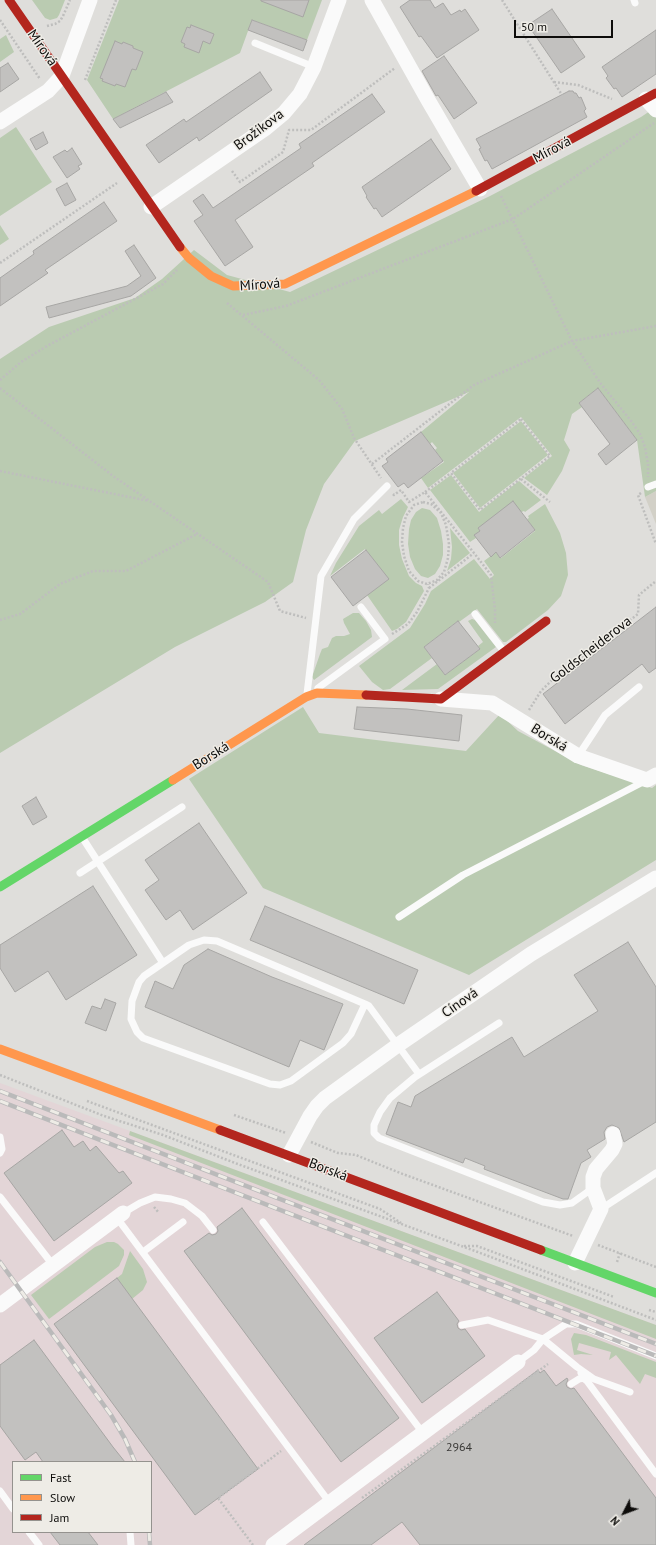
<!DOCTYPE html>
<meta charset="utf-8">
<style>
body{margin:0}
#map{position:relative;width:656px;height:1545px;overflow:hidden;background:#dfdedb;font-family:"PT Sans",sans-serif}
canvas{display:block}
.legend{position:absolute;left:12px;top:1461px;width:140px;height:72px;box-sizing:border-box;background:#eeece6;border:1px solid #94928e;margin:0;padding:5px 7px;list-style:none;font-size:12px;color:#0d0c0a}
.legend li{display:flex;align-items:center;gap:8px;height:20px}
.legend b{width:20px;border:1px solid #94928e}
.north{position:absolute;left:604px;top:1493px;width:40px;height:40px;-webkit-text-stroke:3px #eeece6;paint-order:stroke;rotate:228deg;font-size:11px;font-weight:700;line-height:16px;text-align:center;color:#0d0c0a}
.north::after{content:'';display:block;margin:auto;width:14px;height:18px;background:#0d0c0a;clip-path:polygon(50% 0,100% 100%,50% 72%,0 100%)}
.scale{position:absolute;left:514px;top:20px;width:99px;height:18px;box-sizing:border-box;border:2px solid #0d0c0a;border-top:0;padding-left:5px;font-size:12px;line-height:14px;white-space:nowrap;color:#0d0c0a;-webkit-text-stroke:3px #eeece6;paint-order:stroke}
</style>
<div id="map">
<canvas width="656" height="1545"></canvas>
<ul class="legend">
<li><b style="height:5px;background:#63d668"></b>Fast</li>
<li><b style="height:5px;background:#ff974d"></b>Slow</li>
<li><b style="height:5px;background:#b3261e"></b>Jam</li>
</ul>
<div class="north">N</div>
<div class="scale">50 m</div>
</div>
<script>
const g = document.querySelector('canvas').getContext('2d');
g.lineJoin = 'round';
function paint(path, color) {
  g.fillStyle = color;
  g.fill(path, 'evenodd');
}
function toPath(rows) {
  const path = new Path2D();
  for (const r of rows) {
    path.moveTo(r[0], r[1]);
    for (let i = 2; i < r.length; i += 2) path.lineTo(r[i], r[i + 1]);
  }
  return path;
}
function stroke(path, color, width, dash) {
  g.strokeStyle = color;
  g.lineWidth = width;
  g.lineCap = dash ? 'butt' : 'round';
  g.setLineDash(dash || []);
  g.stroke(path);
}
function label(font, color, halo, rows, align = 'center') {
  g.font = font + ' "PT Sans",sans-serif';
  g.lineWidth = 3;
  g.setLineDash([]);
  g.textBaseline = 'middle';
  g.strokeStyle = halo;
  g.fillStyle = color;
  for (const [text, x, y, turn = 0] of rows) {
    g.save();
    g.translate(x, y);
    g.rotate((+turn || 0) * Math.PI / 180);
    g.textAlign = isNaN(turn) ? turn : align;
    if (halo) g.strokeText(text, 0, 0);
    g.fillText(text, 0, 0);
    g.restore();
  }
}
paint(toPath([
 [0,1083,656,1325,656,1545,0,1545],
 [13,1462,151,1462,151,1532,13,1532]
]), '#e3d5d7');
paint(toPath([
 [656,491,656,524,645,497]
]), '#d2d0c7');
paint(toPath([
 [32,0,65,0,59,15,57,18,50,20,45,18],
 [119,0,322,0,307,40,252,20,240,53,113,119,87,80],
 [6,35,14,52,0,62,0,39],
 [656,107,656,491,645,497,637,440,598,388,579,403,582,407,572,414,564,440,570,450,562,471,547,495,524,478,552,456,521,417,428,488,421,478,444,462,435,450,437,448,432,442,430,444,421,432,469,392,355,441,324,484,306,530,293,582,265,602,175,647,0,753,0,359,49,327,135,298,162,279,194,250,227,275,290,292,490,196,641,117],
 [16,127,52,182,0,216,0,138],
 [0,225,9,239,0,245],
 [521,421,548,455,480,508,453,473],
 [451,475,479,512,519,481,541,500,525,512,524,511,478,528,480,531,476,538,470,542,430,490],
 [401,499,408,507,403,517,399,530,399,545,402,559,409,576,416,583,422,586,424,591,406,622,397,629,392,631,367,595,388,579,365,549,330,576,336,563,359,526,379,510,382,514],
 [545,504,560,533,566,553,568,575,561,596,548,610,506,642,503,642,477,609,459,622,458,621,424,647,432,658,390,689,383,690,372,682,359,666,410,628,425,604,431,591,474,559,490,579,494,575,484,561,496,552,501,558,535,531,527,519,529,518,528,516],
 [422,508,430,510,437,518,441,531,443,544,443,555,440,566,435,574,428,578,421,576,415,569,410,557,408,544,409,529,411,520,416,512],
 [450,528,470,553,447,571,451,559,452,547],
 [353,613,359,613,366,621,371,630,372,637,314,680,312,677,320,654,322,649,328,647,332,638,336,636,344,636,350,634,344,623,343,619],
 [472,619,475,620,496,647,438,689,402,690,437,664,445,675,480,649,478,646,483,642,468,621],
 [303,707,319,733,466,751,500,714,518,731,581,765,652,788,656,785,656,860,469,975,263,888,189,779],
 [130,1131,656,1325,656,1339,129,1135],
 [107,1242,114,1242,118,1244,124,1250,124,1255,119,1266,49,1319,31,1295,95,1247],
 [130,1251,143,1269,147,1282,143,1290,132,1299,117,1278,122,1274],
 [574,1333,586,1335,656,1362,656,1378,645,1374,640,1384,616,1355,609,1360,611,1352,579,1343,577,1350,593,1355,581,1354,574,1355,571,1339]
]), '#bacbb1');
const building = toPath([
 [261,0,309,0,303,17,261,1,261,0],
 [410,0,430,0,435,8,443,3,451,15,460,10,461,12,465,9,479,30,437,58,421,36,419,37,400,7,410,0],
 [552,9,585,57,561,73,528,25,552,9],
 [252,20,307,40,303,51,248,30,252,20],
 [191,25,214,34,210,44,203,41,199,53,184,47,185,44,181,42,187,27,190,28,191,25],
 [656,30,656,74,622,97,616,88,614,89,606,78,608,76,602,67,656,30],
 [115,41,122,44,123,42,133,46,133,48,143,52,136,70,132,69,125,87,116,84,115,86,102,81,103,79,100,78,115,41],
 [444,56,477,103,454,119,438,95,436,96,422,71,444,56],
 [8,63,19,79,0,92,0,68,8,63],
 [260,72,272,90,199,141,197,137,159,163,146,145,184,119,186,122,260,72],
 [569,91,573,91,574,93,576,93,579,98,581,97,586,109,584,111,587,117,492,169,487,160,485,161,479,149,481,148,476,139,569,91],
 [166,92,173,102,120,128,113,119,166,92],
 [372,94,385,112,312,163,314,166,235,220,253,247,225,266,194,221,203,215,193,201,203,194,213,208,301,148,299,144,372,94],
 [43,132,48,143,36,150,30,139,43,132],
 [431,139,451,169,382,217,376,208,374,209,366,197,367,196,362,187,431,139],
 [72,148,82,164,78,166,80,169,67,178,53,157,65,150,67,152,72,148],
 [67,183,76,200,65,206,56,189,67,183],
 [104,202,117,221,45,270,48,273,0,306,0,278,34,254,33,251,104,202],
 [134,245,156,278,131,296,49,318,46,307,127,286,141,276,125,251,134,245],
 [598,388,637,440,606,465,598,454,610,444,579,403,598,388],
 [421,432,443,461,408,488,404,483,398,487,382,466,388,462,386,459,421,432],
 [513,501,535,530,500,558,496,552,491,557,474,535,480,531,478,528,513,501],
 [366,550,389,579,353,606,331,577,366,550],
 [656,607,656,668,649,673,642,664,565,724,543,694,656,607],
 [458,621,480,649,445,675,424,647,458,621],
 [357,707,407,709,462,715,459,741,354,729,357,707],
 [36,797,47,817,33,825,22,806,36,797],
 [199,823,247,893,193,930,180,910,166,920,145,890,159,880,145,860,199,823],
 [93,886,137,955,66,1000,48,971,15,992,0,968,0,945,93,886],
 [265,906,418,970,404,1004,250,940,265,906],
 [628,942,656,987,656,1122,624,1142,619,1128,612,1125,607,1127,604,1132,605,1139,587,1150,591,1157,581,1163,568,1199,563,1199,484,1169,485,1166,465,1158,463,1163,386,1134,398,1102,411,1107,415,1096,512,1037,524,1057,598,1011,574,975,628,942],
 [208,949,272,977,343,1004,324,1050,300,1040,289,1067,145,1007,155,981,173,989,184,965,208,949],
 [105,999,116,1003,106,1031,85,1023,92,1006,101,1009,105,999],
 [62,1130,74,1147,83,1141,90,1151,96,1146,119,1173,123,1171,132,1183,54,1241,4,1173,62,1130],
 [242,1208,399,1418,341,1462,184,1251,209,1233,212,1235,216,1234,218,1231,217,1227,242,1208],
 [117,1278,258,1469,195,1515,54,1324,117,1278],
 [437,1292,459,1321,457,1324,458,1328,461,1330,465,1329,485,1356,422,1403,374,1338,437,1292],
 [34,1340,113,1447,125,1462,43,1462,36,1452,25,1460,0,1426,0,1365,34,1340],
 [538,1370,540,1373,544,1370,556,1386,567,1378,568,1380,566,1384,567,1387,571,1389,574,1388,656,1498,656,1545,420,1545,402,1522,371,1545,304,1545,538,1370],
 [50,1532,88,1532,98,1545,60,1545,50,1532]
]);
paint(building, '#c2c1bf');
stroke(building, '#a7a6a4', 1);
stroke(toPath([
 [502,0,562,95],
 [0,20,40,79],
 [47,26,55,24,60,21,63,16,70,0],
 [85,80,116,0],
 [554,82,578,85,612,99],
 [232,171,240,182,283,152,289,130,311,130,395,68],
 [501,196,572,341,601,384,632,422,640,434,645,447,648,464,648,477],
 [0,263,117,183],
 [227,303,319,380,342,409,354,438,381,478],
 [243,315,286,306,513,219,654,123],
 [0,380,21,362,47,346,163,284,177,270],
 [0,388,113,476,268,582,280,611,306,618],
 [521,419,550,456,480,510,451,473,521,419],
 [372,464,474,385,572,341,656,326],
 [0,471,149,501],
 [521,479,550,502],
 [425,492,451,473],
 [641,493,638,495,656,544],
 [393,494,394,495,401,490,409,502,425,492,474,553,491,575,495,610,495,623],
 [423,502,431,504,441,513,446,525,449,544,448,558,444,572,437,580,427,584,418,581,409,571,404,556,402,542,403,528,406,516,414,505,423,502],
 [429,588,474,553],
 [0,620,20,614,60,584,93,571,126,571,197,534],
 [392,634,408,624,417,612,429,588,428,584],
 [529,710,541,691,554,678,638,614,639,595,656,581],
 [0,1075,104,1116,163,1135,235,1163,475,1251,656,1320],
 [87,1101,380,1209,401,1223],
 [234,1115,286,1133],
 [311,1142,338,1153,356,1155,400,1173,573,1236],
 [154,1207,159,1213],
 [598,1245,656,1267],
 [464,1246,477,1246,614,1297],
 [617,1262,620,1253],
 [649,1310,656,1312],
 [362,1498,548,1364],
 [253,1545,218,1498,281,1451]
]), '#bebebd', 2.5, [2, 2]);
stroke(toPath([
 [634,0,635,3],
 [255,43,314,67],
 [648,487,656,484],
 [475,614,503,650],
 [318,688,385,639,361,607],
 [307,694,321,576,354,519,387,486],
 [578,756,605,715,639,687],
 [82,837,163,963],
 [80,873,182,807],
 [399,917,463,875,645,781],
 [365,1004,351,1034,343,1043,291,1081,280,1085,270,1084,143,1038,137,1032,131,1019,132,1001,139,982,144,976,189,945,204,940,217,941,365,1004,369,1006,419,1074],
 [499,1023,415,1077,390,1098,380,1112,374,1125,374,1133,379,1138,543,1202,560,1205,572,1203,593,1188],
 [0,1137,2,1149,0,1153],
 [0,1197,53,1265],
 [601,1209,656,1173],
 [123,1213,140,1203,155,1197,171,1199,185,1203,202,1216,213,1230],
 [117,1218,330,1503],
 [263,1222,423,1433],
 [143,1252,183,1222],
 [462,1325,488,1320,543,1339,577,1367,594,1379,630,1392],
 [518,1362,534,1350,543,1339,566,1324,576,1324,656,1356],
 [581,1373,656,1474],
 [571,1384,579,1379,583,1378,587,1381],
 [0,1491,13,1509],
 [29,1532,39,1545],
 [130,1532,131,1545]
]), '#fafafa', 7);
stroke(toPath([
 [372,0,428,100,480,189],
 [646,99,656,110],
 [0,122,48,91,62,76,90,0],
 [151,207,266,128,284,113,300,94,314,67,339,0],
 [441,699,492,703,578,756,647,780,656,775],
 [289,1155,310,1116,317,1106,325,1098,398,1045,531,954,656,878],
 [575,1263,601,1209,593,1188,593,1177,596,1169,612,1150,615,1144,613,1134],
 [0,1305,123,1213],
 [273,1545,518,1362]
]), '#fafafa', 15);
stroke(toPath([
 [0,887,173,780],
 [541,1250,656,1293]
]), '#63d668', 9);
stroke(toPath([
 [180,247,189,258,211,276,233,286,285,284,476,191],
 [173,780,306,697,317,693,366,695],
 [0,1049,220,1130]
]), '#ff974d', 9);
stroke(toPath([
 [9,0,180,247],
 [476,191,656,93],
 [366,695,441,699,546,621],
 [220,1130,541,1250]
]), '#b3261e', 9);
const rail = toPath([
 [0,1091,656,1344],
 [0,1101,656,1356],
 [0,1262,111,1415,125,1439,135,1462],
 [149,1532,150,1545]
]);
stroke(rail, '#bababa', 4.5);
stroke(rail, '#eeece6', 3, [9]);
label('12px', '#3a3937', null, [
 ["2964",459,1448]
]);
label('14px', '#0d0c0a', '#eeece6', [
 ["Mírová",42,48,55],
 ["Brožíkova",259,130,-37],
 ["Mírová",552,150,-28],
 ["Mírová",260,285,-4],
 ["Goldscheiderova",591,650,-38],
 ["Borská",549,738,32],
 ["Borská",211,756,-32],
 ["Cínová",460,1003,-35],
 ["Borská",328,1170,21]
]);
</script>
